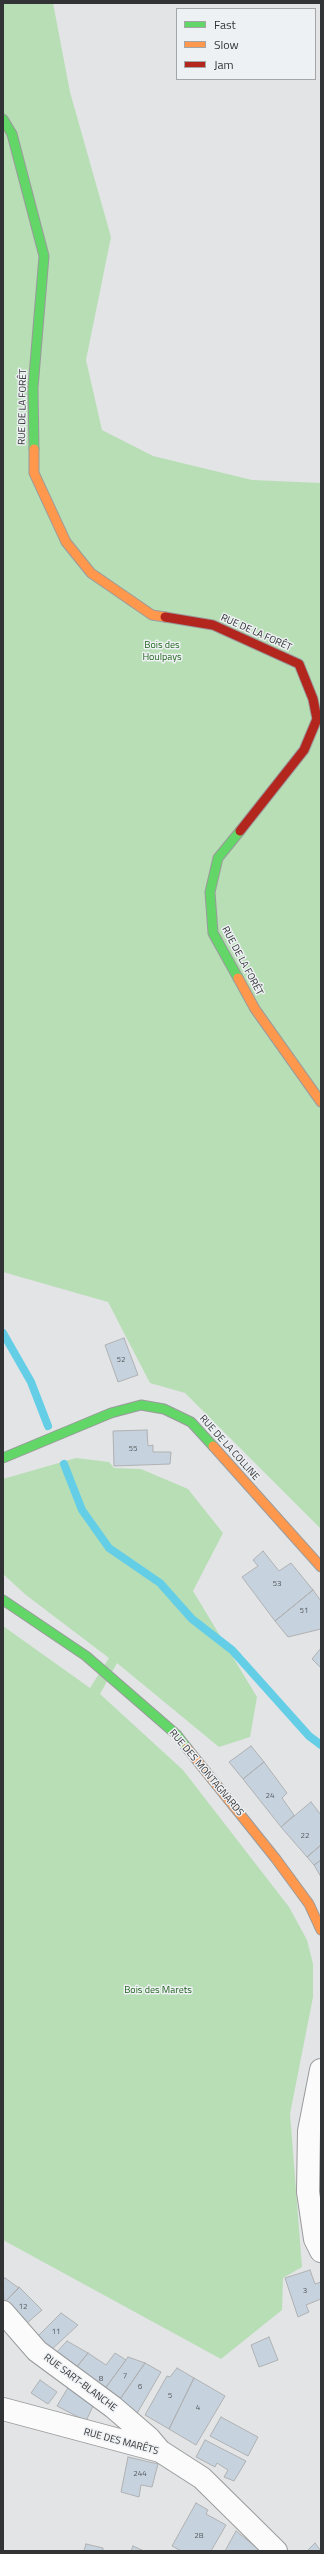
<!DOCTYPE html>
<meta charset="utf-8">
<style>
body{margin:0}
#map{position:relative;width:324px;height:2554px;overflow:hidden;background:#e2e4e5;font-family:"Titillium Web",sans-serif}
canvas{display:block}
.frame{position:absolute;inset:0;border:4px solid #323334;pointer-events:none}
.legend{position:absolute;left:176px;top:8px;width:140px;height:72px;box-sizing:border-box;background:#eef1f4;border:1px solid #a3a5a7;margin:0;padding:5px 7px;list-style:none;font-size:12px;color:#323334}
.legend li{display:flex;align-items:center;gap:8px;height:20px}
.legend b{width:20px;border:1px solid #a3a5a7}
</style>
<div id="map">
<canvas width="324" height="2554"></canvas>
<div class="frame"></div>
<ul class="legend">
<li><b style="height:5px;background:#63d668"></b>Fast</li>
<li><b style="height:5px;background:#ff974d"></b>Slow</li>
<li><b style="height:5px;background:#b3261e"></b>Jam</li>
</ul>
</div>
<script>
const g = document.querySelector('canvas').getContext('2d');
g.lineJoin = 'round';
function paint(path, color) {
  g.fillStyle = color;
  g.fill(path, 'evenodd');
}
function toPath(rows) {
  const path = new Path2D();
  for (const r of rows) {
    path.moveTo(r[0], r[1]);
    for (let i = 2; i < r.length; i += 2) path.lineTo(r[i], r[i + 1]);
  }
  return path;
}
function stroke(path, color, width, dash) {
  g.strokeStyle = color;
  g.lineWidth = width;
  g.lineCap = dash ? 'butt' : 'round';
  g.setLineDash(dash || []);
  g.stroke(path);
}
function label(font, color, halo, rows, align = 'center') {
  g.font = font + ' "Titillium Web",sans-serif';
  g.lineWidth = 3;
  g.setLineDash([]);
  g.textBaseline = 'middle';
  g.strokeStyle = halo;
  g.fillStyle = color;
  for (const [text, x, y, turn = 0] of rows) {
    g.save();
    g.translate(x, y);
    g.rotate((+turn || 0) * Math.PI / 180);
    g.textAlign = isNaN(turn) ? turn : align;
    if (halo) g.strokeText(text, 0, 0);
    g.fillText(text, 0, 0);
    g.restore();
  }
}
paint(toPath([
 [3,3,53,3,70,92,111,237,86,360,102,430,153,456,252,480,321,483,321,1529,185,1393,150,1383,108,1302,3,1272],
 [76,1458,109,1462,114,1468,141,1469,188,1489,223,1533,193,1591,257,1697,250,1737,219,1747,117,1663,100,1694,183,1770,289,1907,307,1940,313,1964,313,1997,290,2114,302,2267,283,2278,282,2310,221,2359,3,2240,3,1626,90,1688,109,1658,26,1595,3,1574,3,1479]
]), '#b8deb6');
stroke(toPath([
 [3,1333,31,1382,48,1426],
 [64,1464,82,1510,109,1548,160,1583,192,1619,232,1650,309,1736,321,1745]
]), '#65cee7', 8);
const building = toPath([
 [124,1338,138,1375,118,1382,105,1345,124,1338],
 [147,1430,148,1446,153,1445,153,1452,171,1452,170,1464,114,1466,113,1431,147,1430],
 [263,1551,279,1571,291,1563,313,1590,275,1621,242,1577,258,1566,253,1560,263,1551],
 [313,1590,321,1601,321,1629,288,1637,275,1621,313,1590],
 [321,1648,321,1668,312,1659,321,1648],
 [251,1746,264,1762,243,1779,229,1762,251,1746],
 [264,1762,287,1793,282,1798,294,1815,281,1827,243,1779,264,1762],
 [311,1802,321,1815,321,1845,307,1857,281,1827,311,1802],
 [321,1845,321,1860,314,1865,307,1857,321,1845],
 [321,1860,321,1877,314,1865,321,1860],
 [321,2122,321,2154,318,2154,319,2133,321,2122],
 [318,2154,321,2154,321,2209,318,2154],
 [310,2270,315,2284,321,2282,321,2299,306,2305,309,2312,298,2317,285,2278,310,2270],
 [5,2278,19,2288,4,2303,3,2279,5,2278],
 [19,2287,42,2310,26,2324,4,2303,19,2287],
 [61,2313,78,2325,50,2351,36,2338,61,2313],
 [269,2337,278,2360,259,2367,251,2345,269,2337],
 [67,2341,88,2353,76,2368,55,2354,67,2341],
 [88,2353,106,2365,115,2353,126,2360,104,2390,76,2368,88,2353],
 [128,2357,145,2363,118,2402,104,2390,128,2357],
 [145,2363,161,2372,135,2417,118,2402,145,2363],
 [177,2368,194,2378,169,2429,145,2415,167,2376,170,2377,177,2368],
 [194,2378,225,2396,196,2445,169,2429,194,2378],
 [40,2380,57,2392,48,2404,31,2393,40,2380],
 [69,2386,95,2402,86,2421,57,2406,69,2386],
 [221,2417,258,2437,248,2456,210,2436,221,2417],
 [205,2440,246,2461,234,2481,224,2477,228,2470,217,2463,215,2467,196,2457,205,2440],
 [128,2457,158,2464,152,2487,141,2485,139,2497,121,2492,128,2457],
 [196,2503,208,2510,206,2514,226,2525,211,2551,181,2551,172,2546,196,2503],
 [236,2531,261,2551,225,2551,236,2531],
 [315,2543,321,2551,307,2551,315,2543],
 [86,2544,103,2548,103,2551,84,2551,86,2544],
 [133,2546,144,2551,131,2551,133,2546]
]);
paint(building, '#c6d2de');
stroke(building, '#b0b1b2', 1);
const street = toPath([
 [321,2070,309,2131,308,2192,315,2239,321,2251],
 [3,2312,37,2351,113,2407,149,2438,160,2451],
 [3,2409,160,2451,202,2478,276,2551]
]);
const fast = toPath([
 [3,119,12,134,44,256,33,388,34,449],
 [238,978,213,933,210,892,218,858,240,831],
 [3,1458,111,1413,141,1405,164,1409,191,1422,213,1446],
 [3,1600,86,1656,177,1735,187,1748]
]);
const slow = toPath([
 [34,449,34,473,66,542,91,573,152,615,165,617],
 [238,978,255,1009,321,1102],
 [213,1446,321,1567],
 [187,1748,276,1859,309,1904,321,1930]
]);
const jam = toPath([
 [165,617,213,625,299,664,313,699,317,719,304,750,240,831]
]);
stroke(street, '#9a9b9c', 24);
stroke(fast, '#9a9b9c', 11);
stroke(slow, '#9a9b9c', 11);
stroke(jam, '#9a9b9c', 11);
stroke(street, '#fbfbfb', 22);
stroke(fast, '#63d668', 9);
stroke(slow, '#ff974d', 9);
stroke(jam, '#b3261e', 9);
label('8px', '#575b5e', null, [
 ["52",121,1360],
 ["55",133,1449],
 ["53",277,1584],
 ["51",304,1611],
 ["24",270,1796],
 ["22",305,1836],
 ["3",305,2291],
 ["12",23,2307],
 ["11",56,2332],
 ["7",125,2376],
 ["8",101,2379],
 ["6",140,2387],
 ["5",170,2396],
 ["4",198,2408],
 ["244",140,2474],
 ["2B",199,2536]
]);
label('10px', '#323334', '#eef1f4', [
 ["RUE DE LA FORÊT",23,407,-89],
 ["RUE DE LA FORÊT",256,633,24],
 ["RUE DE LA FORÊT",242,961,62],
 ["RUE DE LA COLLINE",229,1448,48],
 ["RUE DES MONTAGNARDS",206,1773,50],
 ["RUE SART-BLANCHE",80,2383,37],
 ["RUE DES MARÊTS",121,2442,15]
]);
label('10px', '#22671f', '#eef1f4', [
 ["Bois des",162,646],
 ["Houlpays",162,658],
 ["Bois des Marets",158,1991]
]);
</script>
